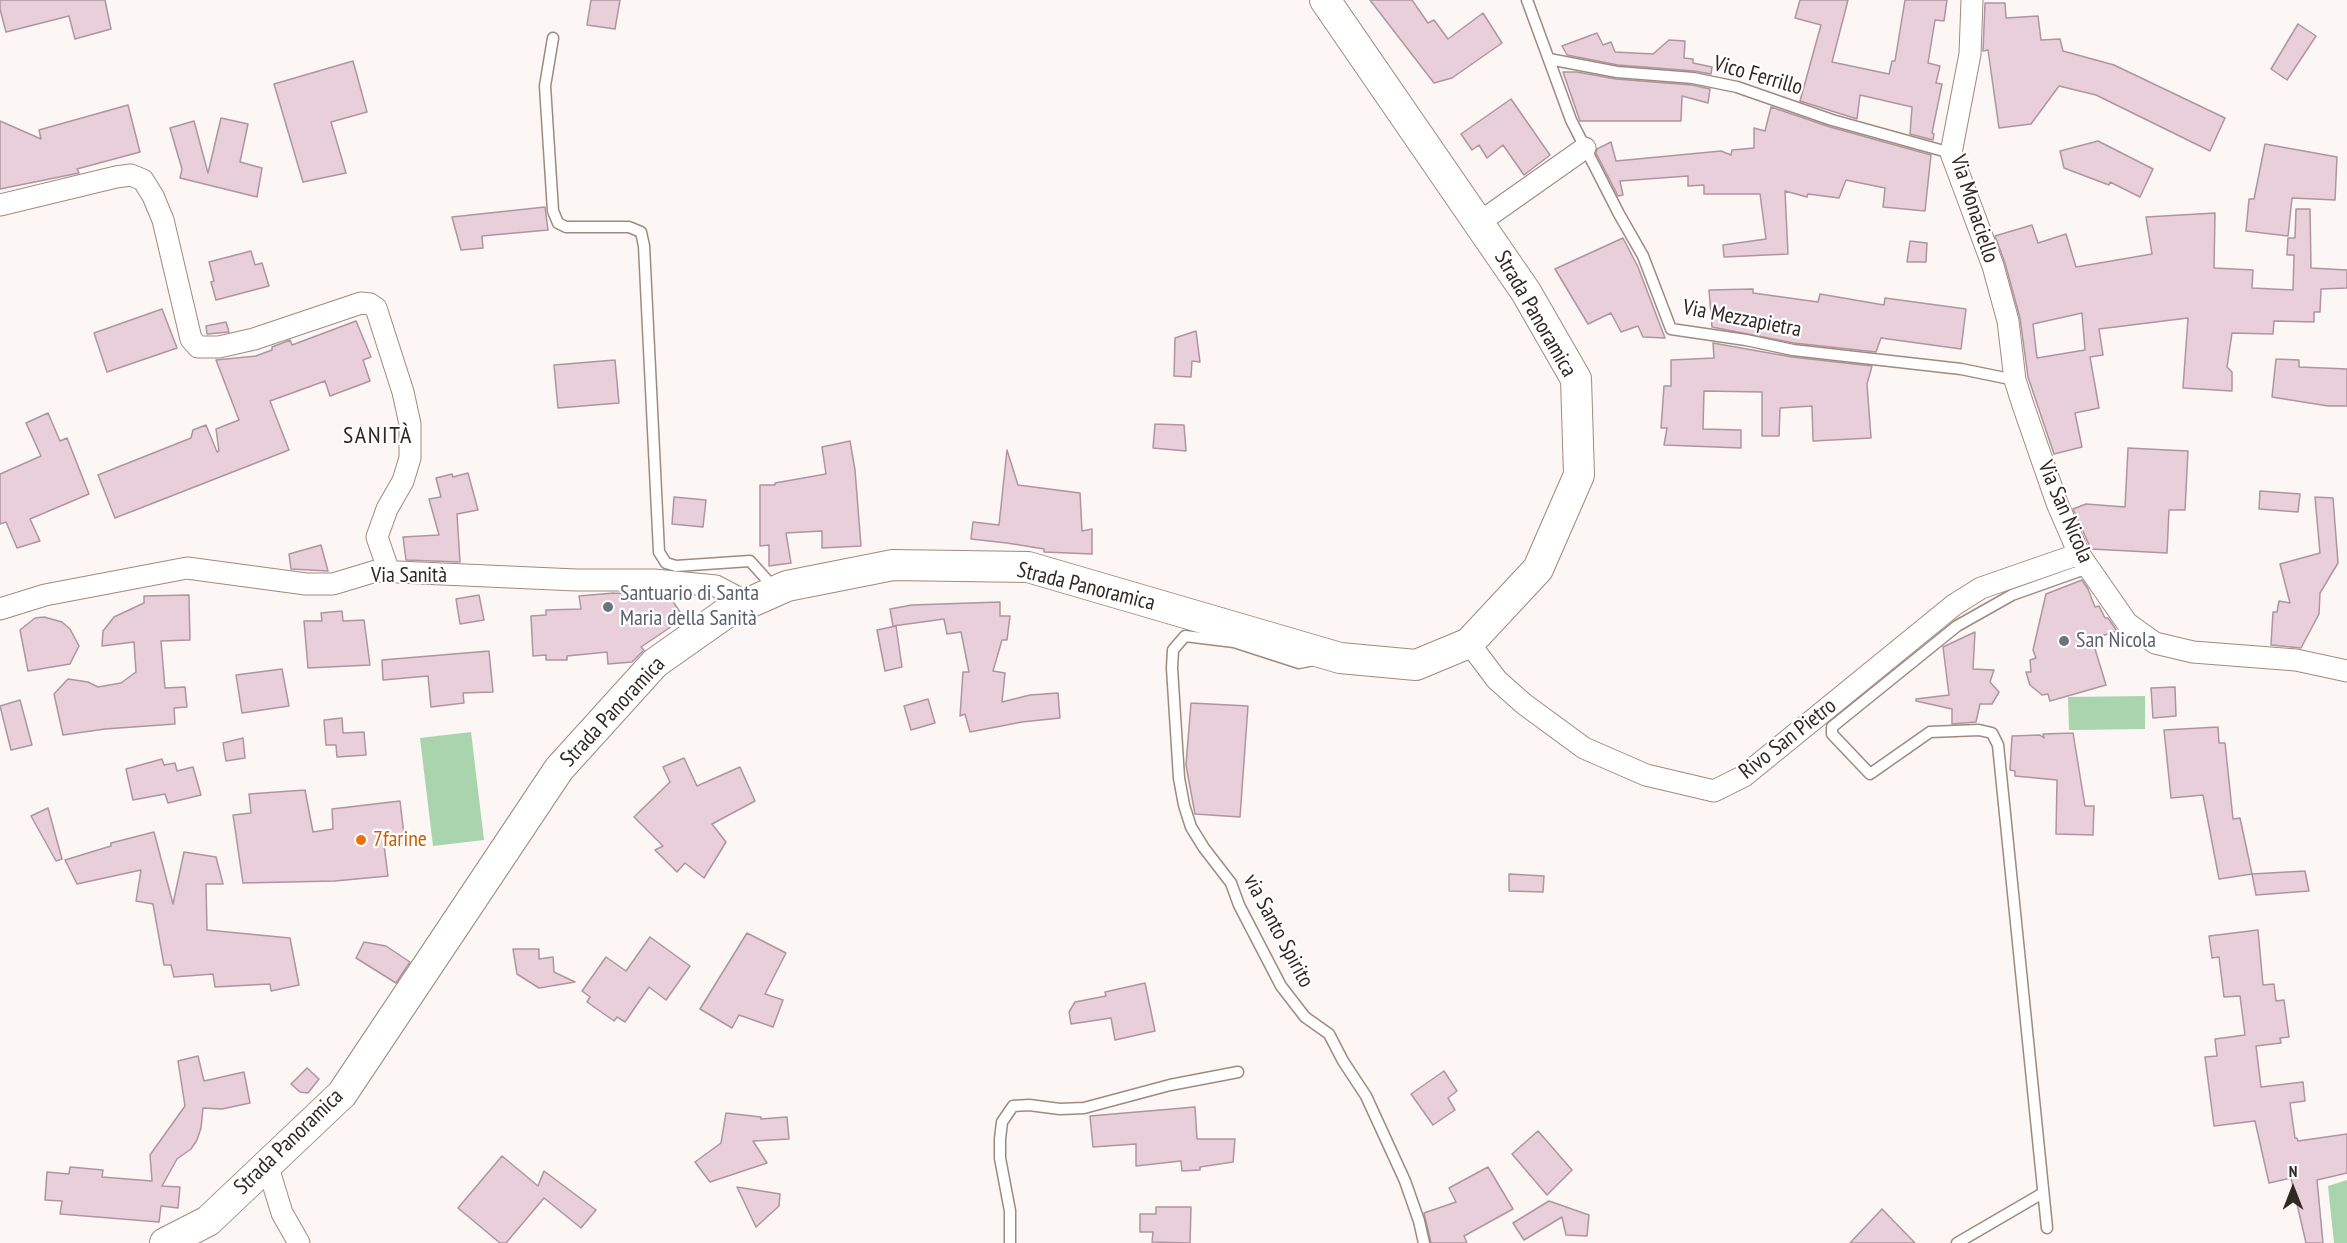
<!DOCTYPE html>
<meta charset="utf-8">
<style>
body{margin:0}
#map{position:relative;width:2347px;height:1243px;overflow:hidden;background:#fcf6f4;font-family:"PT Sans Narrow",sans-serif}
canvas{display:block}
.north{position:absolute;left:2263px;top:1159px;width:60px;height:60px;-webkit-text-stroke:4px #fff;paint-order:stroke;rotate:0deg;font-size:16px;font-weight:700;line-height:24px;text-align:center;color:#312823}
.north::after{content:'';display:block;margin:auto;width:21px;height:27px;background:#312823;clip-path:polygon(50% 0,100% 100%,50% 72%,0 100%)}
</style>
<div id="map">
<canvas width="2347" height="1243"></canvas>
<div class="north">N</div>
</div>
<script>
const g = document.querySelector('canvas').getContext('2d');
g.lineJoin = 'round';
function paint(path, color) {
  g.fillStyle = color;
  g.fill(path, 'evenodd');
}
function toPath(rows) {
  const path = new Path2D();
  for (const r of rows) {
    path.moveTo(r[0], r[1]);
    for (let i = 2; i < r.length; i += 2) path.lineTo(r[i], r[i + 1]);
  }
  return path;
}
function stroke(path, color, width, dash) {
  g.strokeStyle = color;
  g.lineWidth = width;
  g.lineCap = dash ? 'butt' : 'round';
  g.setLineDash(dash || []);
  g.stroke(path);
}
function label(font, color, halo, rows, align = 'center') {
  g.font = font + ' "PT Sans Narrow",sans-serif';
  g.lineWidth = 4.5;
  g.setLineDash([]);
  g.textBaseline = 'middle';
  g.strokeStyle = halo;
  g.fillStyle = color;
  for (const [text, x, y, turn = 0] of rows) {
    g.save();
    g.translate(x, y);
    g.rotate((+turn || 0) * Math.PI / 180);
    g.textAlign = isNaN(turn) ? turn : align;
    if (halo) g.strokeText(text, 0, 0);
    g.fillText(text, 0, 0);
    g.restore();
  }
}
paint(toPath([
 [2145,696,2145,729,2069,730,2068,697],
 [471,732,484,840,433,846,420,738],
 [2347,1180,2347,1243,2334,1243,2328,1186]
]), '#a9d4ae');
const building = toPath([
 [0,0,105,0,111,29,75,39,69,16,6,32,0,9,0,0],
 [591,0,620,0,615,29,587,25,591,0],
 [1370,0,1412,0,1428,23,1434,20,1448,39,1483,13,1502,43,1452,78,1434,83,1370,0],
 [1800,0,1848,0,1832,62,1889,74,1892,61,1895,61,1905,0,1947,0,1944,21,1935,20,1928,63,1940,66,1936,83,1942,84,1932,133,1934,134,1933,140,1910,134,1912,107,1860,95,1857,119,1800,101,1821,25,1795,18,1800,0],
 [1985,3,2005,3,2006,18,2038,16,2041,40,2060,39,2063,51,2114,65,2225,118,2210,151,2096,95,2059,86,2031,124,1999,128,1988,50,1983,51,1985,3],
 [2298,24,2316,36,2287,80,2271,69,2298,24],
 [1597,33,1603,45,1611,42,1615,52,1653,54,1669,40,1685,41,1684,58,1693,59,1693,63,1712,67,1711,74,1694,71,1618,65,1567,55,1562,46,1597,33],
 [353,61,367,112,331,122,346,173,303,182,274,84,353,61],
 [1563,72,1577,72,1616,79,1692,85,1710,89,1708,103,1682,96,1681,121,1580,121,1563,72],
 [1511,99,1550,155,1524,175,1503,145,1487,158,1479,145,1472,150,1461,134,1511,99],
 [128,105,140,152,77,169,79,173,0,189,0,121,41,139,39,130,128,105],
 [1771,107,1830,127,1931,155,1925,211,1883,207,1885,188,1846,180,1839,198,1808,194,1807,197,1785,191,1788,254,1724,257,1723,245,1766,239,1760,194,1704,194,1704,185,1688,186,1688,176,1620,181,1623,195,1618,196,1596,153,1597,149,1611,142,1616,161,1721,151,1731,155,1732,150,1754,148,1754,128,1765,131,1771,107],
 [221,118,248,124,240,162,262,168,257,197,180,178,182,169,170,128,194,121,208,173,221,118],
 [2098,141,2153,169,2140,197,2110,182,2109,185,2064,168,2060,151,2098,141],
 [2265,144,2337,157,2335,200,2292,198,2288,236,2246,231,2249,199,2254,199,2265,144],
 [545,207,548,230,482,236,483,248,461,250,452,217,545,207],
 [2296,209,2310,209,2311,268,2347,270,2347,288,2321,289,2320,312,2314,312,2314,322,2274,321,2273,334,2232,333,2227,367,2232,372,2232,391,2183,388,2188,318,2099,329,2103,355,2090,357,2099,408,2075,413,2082,447,2054,454,2028,377,2020,318,2005,263,1995,236,2032,225,2038,243,2066,234,2076,267,2152,254,2146,217,2215,213,2214,268,2253,270,2252,288,2293,290,2294,255,2287,255,2288,238,2295,238,2296,209],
 [2082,313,2085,350,2037,358,2033,324,2082,313],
 [1623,238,1638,267,1665,338,1643,337,1638,326,1621,332,1611,313,1588,324,1555,269,1623,238],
 [1910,241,1927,243,1926,262,1907,262,1910,241],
 [251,251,255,265,262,263,269,286,216,300,211,282,214,281,209,262,251,251],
 [1753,289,1753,293,1818,302,1820,294,1884,305,1885,298,1966,309,1961,349,1881,338,1876,352,1794,343,1712,327,1709,290,1753,289],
 [162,309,177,348,107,372,94,333,162,309],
 [356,321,371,357,363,360,370,381,330,396,325,381,270,401,289,450,115,518,98,475,191,438,193,430,206,425,217,452,219,451,216,429,239,420,216,360,256,356,272,350,272,347,290,340,292,345,356,321],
 [226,322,229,332,207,334,206,326,226,322],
 [1196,331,1200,362,1192,361,1191,377,1174,376,1175,338,1196,331],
 [1713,343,1792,357,1872,366,1867,384,1871,438,1813,441,1812,406,1780,408,1779,436,1762,436,1762,392,1704,391,1703,429,1741,430,1741,448,1664,445,1667,428,1661,428,1664,386,1671,386,1671,360,1714,358,1713,343],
 [2276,359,2299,360,2299,367,2347,369,2347,406,2328,406,2272,397,2276,359],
 [615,360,619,403,558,408,554,365,615,360],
 [48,413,60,441,67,438,89,494,30,519,40,541,17,548,6,522,0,524,0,474,41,456,26,423,48,413],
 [1155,424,1184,425,1186,451,1153,448,1155,424],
 [850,441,855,470,861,546,822,548,822,531,786,533,791,563,769,566,769,545,760,546,760,485,775,485,775,483,826,474,822,447,850,441],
 [2128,448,2188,451,2185,510,2169,510,2167,553,2091,549,2073,509,2086,504,2125,507,2128,448],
 [1007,450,1018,485,1080,493,1082,531,1092,529,1092,554,1044,552,1044,549,1007,543,971,539,973,522,999,525,1007,450],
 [468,473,478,510,457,514,460,562,406,560,403,537,439,535,429,499,441,497,436,478,452,474,453,477,468,473],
 [2260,491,2300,494,2298,512,2259,509,2260,491],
 [674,497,706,500,703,527,672,524,674,497],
 [2315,497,2333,498,2338,563,2320,593,2319,614,2301,648,2271,645,2273,612,2277,612,2279,601,2290,603,2280,564,2320,553,2315,497],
 [321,545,328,571,291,569,289,554,321,545],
 [2082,580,2088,589,2095,607,2099,606,2105,618,2108,618,2117,631,2092,639,2106,685,2050,701,2048,694,2042,695,2030,685,2026,672,2031,672,2030,660,2036,658,2033,650,2046,594,2082,580],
 [614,593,668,594,684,618,641,647,644,650,632,662,608,664,607,652,567,656,567,660,546,660,546,655,533,656,531,616,546,615,546,610,581,609,579,596,614,593],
 [189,595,190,640,161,641,165,688,185,687,187,707,174,708,175,724,105,729,63,735,54,694,68,679,88,682,98,687,121,683,136,672,134,642,102,646,103,631,114,617,144,603,144,596,189,595],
 [479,595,484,620,460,624,456,599,479,595],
 [1000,602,1000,616,1010,616,1007,640,1002,640,993,671,1005,673,1002,702,1030,695,1058,693,1060,718,1022,722,970,732,965,714,960,716,963,672,969,672,961,632,947,634,944,619,893,626,890,609,912,605,1000,602],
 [342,611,343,621,364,620,370,665,308,668,304,621,322,621,321,613,342,611],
 [44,617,62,622,70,629,79,646,70,664,28,671,20,630,35,618,44,617],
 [896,626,902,667,885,671,877,630,896,626],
 [1975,632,1973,669,1994,670,1990,682,1999,692,1992,704,1980,704,1976,722,1952,724,1952,709,1916,701,1916,699,1949,695,1943,647,1975,632],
 [489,651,493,692,463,693,464,703,431,707,428,676,383,680,382,660,489,651],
 [282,669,289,706,242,713,236,675,282,669],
 [2175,687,2176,716,2153,718,2151,688,2175,687],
 [928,699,935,723,911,730,904,706,928,699],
 [20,700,32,745,11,750,0,706,20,700],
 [1191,703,1248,706,1240,817,1195,814,1186,765,1191,703],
 [342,718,343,733,364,732,366,755,337,757,336,745,326,745,324,720,342,718],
 [2218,727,2219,743,2225,743,2233,819,2240,818,2252,874,2219,879,2203,795,2171,798,2164,730,2218,727],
 [2073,733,2085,806,2094,806,2093,835,2056,834,2057,780,2015,776,2015,771,2010,770,2012,736,2040,735,2044,738,2043,734,2073,733],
 [243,738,245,758,226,761,223,743,243,738],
 [684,758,697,786,740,767,755,801,712,824,726,842,704,878,685,863,677,872,655,850,663,846,634,817,670,782,663,767,684,758],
 [162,759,164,765,175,763,177,771,193,767,201,795,168,803,165,794,133,800,126,769,162,759],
 [305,790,313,832,333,829,332,809,400,801,405,843,384,845,388,876,335,881,243,883,233,815,251,813,249,794,305,790],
 [48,808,62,859,56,861,31,816,48,808],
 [154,832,173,904,184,852,216,857,223,884,206,884,207,930,290,938,299,985,271,991,270,984,215,987,213,974,174,977,171,965,164,965,153,904,136,901,141,870,77,884,65,860,111,846,111,843,154,832],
 [2305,871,2309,891,2256,895,2252,874,2305,871],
 [1509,874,1544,876,1543,892,1509,891,1509,874],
 [2258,930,2263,985,2274,984,2276,1001,2284,1000,2289,1037,2280,1038,2281,1043,2256,1046,2261,1087,2303,1082,2305,1101,2290,1103,2295,1138,2297,1138,2298,1141,2347,1134,2347,1173,2317,1180,2323,1243,2306,1243,2291,1178,2269,1183,2255,1121,2214,1126,2205,1057,2217,1056,2215,1039,2245,1035,2240,996,2224,997,2219,957,2212,958,2209,936,2258,930],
 [747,933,786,953,765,994,783,1000,773,1027,739,1015,732,1028,700,1009,747,933],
 [650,937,690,966,666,1000,649,987,625,1022,617,1017,614,1021,587,1002,590,997,582,991,606,957,626,971,650,937],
 [364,942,386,946,410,962,396,983,356,958,364,942],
 [513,949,539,949,539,959,553,957,554,972,575,982,539,988,517,974,513,949],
 [1145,983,1155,1031,1115,1040,1111,1018,1071,1024,1069,1012,1075,1002,1106,996,1105,992,1145,983],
 [198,1056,204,1081,244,1072,250,1103,222,1109,203,1108,201,1128,197,1140,191,1149,177,1159,162,1186,180,1187,178,1208,161,1206,159,1222,60,1214,62,1201,45,1200,47,1172,69,1174,70,1167,103,1170,102,1177,152,1181,150,1155,185,1106,178,1061,198,1056],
 [307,1068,319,1079,308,1093,300,1092,291,1084,307,1068],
 [1444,1071,1457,1091,1448,1098,1455,1110,1433,1125,1411,1094,1444,1071],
 [1195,1107,1197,1139,1235,1139,1233,1162,1200,1167,1200,1170,1182,1171,1181,1161,1136,1166,1136,1144,1093,1147,1090,1116,1195,1107],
 [726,1113,761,1117,761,1119,787,1117,789,1139,753,1141,767,1163,710,1182,695,1162,721,1143,726,1113],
 [1538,1131,1572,1170,1547,1195,1512,1154,1538,1131],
 [502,1156,538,1186,544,1171,596,1210,581,1228,544,1198,506,1243,500,1243,458,1208,502,1156],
 [1488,1167,1513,1209,1464,1236,1467,1243,1431,1243,1424,1213,1456,1202,1449,1188,1488,1167],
 [737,1187,780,1194,779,1206,756,1227,737,1187],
 [1549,1201,1589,1215,1587,1236,1566,1235,1562,1217,1524,1240,1513,1223,1549,1201],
 [1156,1207,1191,1207,1190,1243,1152,1242,1153,1232,1140,1232,1140,1214,1156,1214,1156,1207],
 [1882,1209,1915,1243,1850,1243,1882,1209]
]);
paint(building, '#e9cfda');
stroke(building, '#ae95a0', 1.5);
const lane = toPath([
 [1527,0,1571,120,1619,214,1643,256,1671,329,1746,340,1793,350,1961,369,2015,380],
 [553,38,545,86,553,211,558,223,566,227,629,227,641,232,644,246,659,552,666,563,676,566,750,561,776,590],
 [1549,59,1617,72,1693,78,1737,87,1832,120,1951,153],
 [1314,660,1299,663,1234,642,1185,636,1173,650,1172,668,1179,778,1184,805,1191,827,1204,848,1231,883,1239,905,1281,986,1305,1017,1329,1034,1343,1061,1366,1096,1405,1181,1419,1221,1424,1243],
 [2047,1228,1998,745,1992,733,1979,730,1930,732,1870,774,1832,734,1832,727,1957,626,2012,595,2088,568],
 [1010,1243,1010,1211,1000,1158,1000,1139,1002,1122,1013,1106,1029,1105,1060,1109,1084,1108,1170,1085,1238,1072],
 [1957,1243,2043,1193]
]);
const street = toPath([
 [1972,0,1970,54,1951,153,1993,266,2008,321,2015,380,2023,405,2057,503,2079,554,2127,623,2155,643,2193,652,2296,660,2347,671],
 [0,205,116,177,131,175,143,180,153,196,163,220,191,339,198,347,219,347,254,339,361,303,370,304,376,308,403,392,410,424,410,458,403,481,387,509,377,537,389,572],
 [1480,222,1585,148],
 [0,609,45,595,187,568,306,584,333,584,376,571,576,580,654,580,716,586,748,603],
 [1469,643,1497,680,1524,704,1584,748,1646,775,1714,791,1744,776,1954,605,1981,588,2079,554],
 [267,1164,282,1213,299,1243]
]);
const secondary = toPath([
 [165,1243,208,1221,342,1094,559,769,655,663,726,613,787,586,893,565,1028,567,1340,658,1416,665,1469,643,1538,569,1579,475,1576,379,1526,292,1325,0]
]);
stroke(lane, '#a08a7d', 13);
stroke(street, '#a08a7d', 23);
stroke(secondary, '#a08a7d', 32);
stroke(lane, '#fff', 10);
stroke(street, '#fff', 21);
stroke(secondary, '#fff', 30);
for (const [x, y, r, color] of [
 [608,607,6,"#6b7280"],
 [2064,641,6,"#6b7280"],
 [361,840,6,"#e8710a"]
]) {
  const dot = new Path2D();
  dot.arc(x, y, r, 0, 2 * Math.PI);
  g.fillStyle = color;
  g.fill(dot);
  stroke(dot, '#fff', 2);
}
label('22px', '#312823', '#fff', [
 ["Vico Ferrillo",1758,76,16],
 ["Via Monaciello",1974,209,72],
 ["Strada Panoramica",1535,314,60],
 ["Via Mezzapietra",1742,319,11],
 ["Via San Nicola",2065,512,67],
 ["Via Sanità",409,576],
 ["Strada Panoramica",1086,587,14],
 ["Strada Panoramica",613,712,-47],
 ["Rivo San Pietro",1788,739,-38],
 ["via Santo Spirito",1278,931,62],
 ["Strada Panoramica",289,1142,-44]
]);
label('22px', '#5b616d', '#fff', [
 ["Santuario di Santa",620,594],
 ["Maria della Sanità",620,619],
 ["San Nicola",2076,641]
], 'left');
label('22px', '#c56008', '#fff', [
 ["7farine",373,840]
], 'left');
g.letterSpacing = '1.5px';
label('24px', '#312823', '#fff', [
 ["SANITÀ",378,436]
]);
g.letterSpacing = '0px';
</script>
